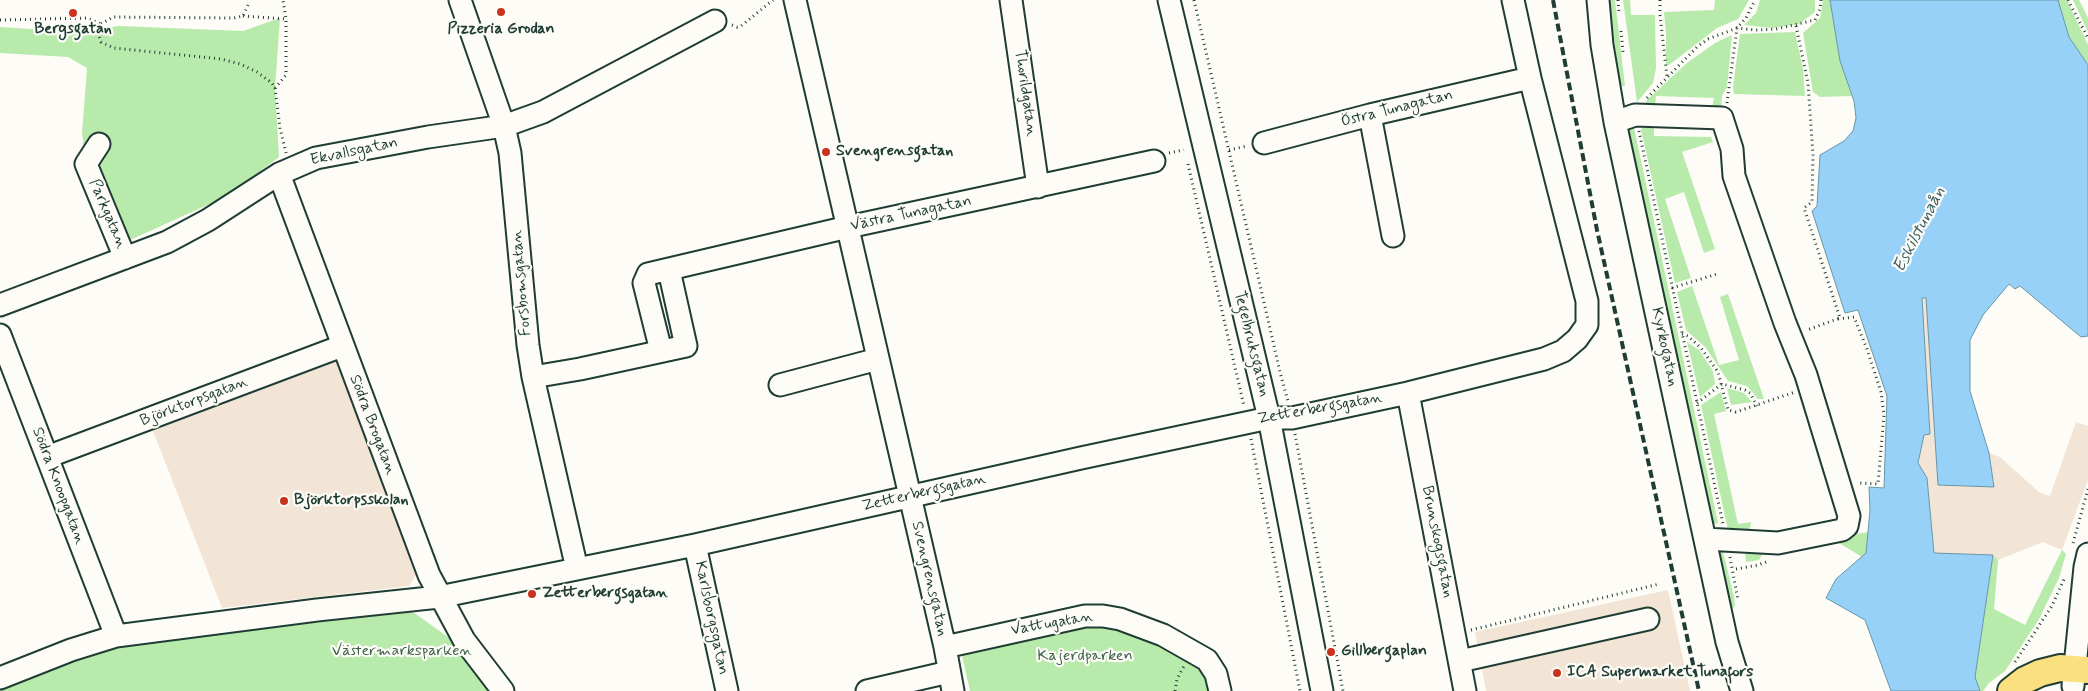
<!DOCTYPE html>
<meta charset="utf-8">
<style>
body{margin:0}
canvas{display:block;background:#fdfcf7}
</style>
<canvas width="2088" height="691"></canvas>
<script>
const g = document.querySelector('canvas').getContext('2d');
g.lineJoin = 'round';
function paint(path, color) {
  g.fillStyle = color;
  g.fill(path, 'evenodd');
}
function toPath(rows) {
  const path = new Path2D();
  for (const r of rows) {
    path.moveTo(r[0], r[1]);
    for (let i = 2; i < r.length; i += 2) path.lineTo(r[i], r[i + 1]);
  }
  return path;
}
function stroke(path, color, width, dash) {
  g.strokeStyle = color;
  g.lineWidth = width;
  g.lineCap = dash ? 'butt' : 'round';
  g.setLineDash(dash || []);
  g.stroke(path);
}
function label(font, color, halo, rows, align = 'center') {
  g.font = font + ' Mynerve,sans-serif';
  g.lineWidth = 4.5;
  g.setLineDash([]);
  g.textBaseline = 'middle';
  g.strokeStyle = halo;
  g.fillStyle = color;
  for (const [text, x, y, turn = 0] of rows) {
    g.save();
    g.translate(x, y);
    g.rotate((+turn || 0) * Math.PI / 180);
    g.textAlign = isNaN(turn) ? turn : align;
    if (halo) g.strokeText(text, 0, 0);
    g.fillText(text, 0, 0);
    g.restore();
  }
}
paint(toPath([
 [1922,298,1926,298,1994,487,1989,453,2000,457,2039,492,2050,496,2076,422,2088,426,2088,480,2062,550,2043,542,1998,560,1993,555,1934,554,1927,478,1918,463,1924,435,1930,433],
 [335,357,416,575,409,586,222,608,151,426],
 [1668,590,1690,691,1486,691,1475,632]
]), '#f2e5d6');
paint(toPath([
 [1609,0,1615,0,1625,86,1620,86],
 [1623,0,1630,0,1631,15,1655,15,1656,68,1653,83,1637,102],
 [1715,0,1749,0,1738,19,1717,28,1669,65,1666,65,1666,33,1664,12,1714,10],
 [1760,0,1815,0,1815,12,1799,24,1773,28,1744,25,1756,13],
 [1823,0,1830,0,1840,61,1852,96,1820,97,1813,92,1803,33,1820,18],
 [2058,0,2067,0,2088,45,2088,65,2069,37],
 [2073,0,2079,0,2088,18,2088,32],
 [280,18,275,88,279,157,227,196,128,241,86,164,82,133,87,68,68,57,0,53,0,27,75,32,119,26,243,31],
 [1795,32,1803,69,1805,96,1734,94,1733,87,1740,34],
 [1732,35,1727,87,1722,96,1721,107,1712,108,1714,98,1656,96,1655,108,1643,109,1647,100,1687,63,1715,43],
 [1654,124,1654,136,1707,137,1711,137,1713,142,1682,152,1715,249,1704,253,1684,192,1665,199,1691,278,1675,283,1641,129,1644,126],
 [1634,128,1645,179,1718,523,1711,525,1659,277,1628,130],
 [1692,286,1719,365,1739,360,1720,297,1728,294,1764,399,1758,399,1747,386,1728,381,1706,348,1686,330,1677,292],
 [1687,342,1699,350,1713,371,1715,384,1700,397],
 [1727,388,1744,393,1752,402,1731,405],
 [1721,392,1726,411,1714,414,1738,524,1751,522,1750,529,1746,532,1728,530,1701,405],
 [1868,532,1866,553,1862,557,1834,540,1793,546],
 [1756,549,1762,555,1759,560,1746,562,1745,550],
 [2062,550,2066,554,2059,578,2039,619,2005,671,1989,683,1983,691,1980,691,1975,677,1993,555,1998,560,1994,609,2025,625],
 [1723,552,1734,596,1735,606,1730,610,1718,554],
 [413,612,455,642,496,691,0,691,0,689,122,644],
 [1083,623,1124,628,1164,642,1205,667,1216,691,970,691,961,651]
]), '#b8eaab');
const water = toPath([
 [1830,0,2058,0,2069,37,2088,65,2088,336,2081,337,2020,286,2015,289,2009,284,1983,315,1970,340,1970,391,1989,453,1994,487,1938,485,1926,298,1922,298,1930,434,1924,435,1918,463,1927,478,1934,553,1993,555,1975,677,1980,691,1891,691,1865,620,1826,598,1836,579,1866,553,1870,510,1869,487,1884,488,1887,396,1858,310,1845,313,1812,211,1817,206,1820,155,1844,141,1853,131,1856,118,1854,101,1840,61,1830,0]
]);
paint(water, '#98d1f7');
stroke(water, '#6896a9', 1);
const minor = toPath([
 [460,0,504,126,510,153,528,345,533,377,577,569],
 [795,0,945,647,953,691],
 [1011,0,1038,187],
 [1169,0,1269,418,1322,691],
 [1598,0,1602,45,1615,122,1727,642,1742,691],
 [1370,115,1393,236],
 [1615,122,1635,115,1722,118,1732,149,1734,176,1785,323,1806,375,1849,516,1847,526,1842,530,1778,543,1705,539],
 [1264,143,1370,115,1530,78],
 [99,144,86,164,125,258],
 [279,174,429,575,464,640,503,691],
 [0,305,167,242,208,220,279,174,316,158,428,137,504,126,543,112,715,21],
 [0,335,116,636],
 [661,351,644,283,648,274,848,227,1154,161],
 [533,377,580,369,686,346,669,270],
 [780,385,878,359],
 [1408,393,1465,691],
 [47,457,342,346],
 [695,545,727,691],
 [945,647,1085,616,1103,616,1120,619,1163,635,1207,660,1216,674,1220,691],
 [1460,661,1648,619],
 [0,678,71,650,116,636,317,610,439,597,695,545,1081,458,1269,418,1292,418,1408,393,1544,359,1563,351,1577,339,1587,325,1587,301,1530,78,1513,0],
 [2073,686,2085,567,2088,554],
 [867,691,949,672]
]);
const major = toPath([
 [2011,691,2025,680,2040,673,2060,668,2088,670]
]);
stroke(minor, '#1f3d34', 25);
stroke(major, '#1f3d34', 30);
stroke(toPath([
 [1194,0,1281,376,1288,401],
 [1618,0,1619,14],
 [1660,0,1660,15,1667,77],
 [2068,0,2088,38],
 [248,5,243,16,234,18,113,17,101,24,98,33,101,42,114,48,221,59,240,64,257,72,272,83,275,88,280,128,286,153],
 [243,16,286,19],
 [0,20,87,18,101,24],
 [732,25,737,27,741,26,773,0],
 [1796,26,1808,83,1813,155,1812,202,1804,208,1840,318,1807,330],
 [1621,31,1623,52],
 [275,88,286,75,286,19,283,0],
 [1647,98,1697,47,1708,39,1737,28,1746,18,1755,0],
 [1727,103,1737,28,1755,30,1776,29,1815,20,1820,9,1821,0],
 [1639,131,1723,524],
 [1229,150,1247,146],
 [1169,153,1184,150],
 [1188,164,1244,406],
 [1672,288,1717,274],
 [1838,319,1854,317,1867,349,1881,392,1884,415,1878,484,1858,483],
 [1682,334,1688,336,1701,348,1718,372,1728,410,1736,412,1795,392],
 [1697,403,1722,384,1745,390,1750,393,1757,406],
 [1295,434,1343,691],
 [1251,439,1300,691],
 [2073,543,2088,489],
 [1730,557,1738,600],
 [1736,569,1758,565,1769,561],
 [1471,630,1659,584],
 [2015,662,2052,606,2065,577],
 [1175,691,1177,679,1184,666]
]), '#1f3d34', 3, [1, 4]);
stroke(minor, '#fdfcf7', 21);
stroke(major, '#fbe080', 26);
stroke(toPath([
 [1553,0,1597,230,1699,691]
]), '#1f3d34', 4, [8, 4]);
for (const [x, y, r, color] of [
 [501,12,5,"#c8321e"],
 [73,13,5,"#c8321e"],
 [826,152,5,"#c8321e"],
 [284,501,5,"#c8321e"],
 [532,594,5,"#c8321e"],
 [1331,652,5,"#c8321e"],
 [1557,673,5,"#c8321e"]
]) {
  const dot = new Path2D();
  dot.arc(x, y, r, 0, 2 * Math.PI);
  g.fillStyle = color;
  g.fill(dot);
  stroke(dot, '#fdfcf7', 2);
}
label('bold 16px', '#1f3d34', '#fdfcf7', [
 ["Bergsgatan",73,30,"center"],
 ["Pizzeria Grodan",501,30,"center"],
 ["Svengrensgatan",836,152],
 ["Björktorpsskolan",294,501],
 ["Zetterbergsgatan",542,594],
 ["Gillbergaplan",1341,652],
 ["ICA Supermarket Tunafors",1567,673]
], 'left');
label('16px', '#1f3d34', '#fdfcf7', [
 ["Thorildgatan",1025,93,82],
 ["Östra Tunagatan",1397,109,-14],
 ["Ekvallsgatan",354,152,-12],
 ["Parkgatan",107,214,67],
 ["Västra Tunagatan",911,214,-12],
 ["Forsbomsgatan",522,283,-95],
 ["Tegelbruksgatan",1251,344,76],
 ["Kyrkogatan",1664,347,78],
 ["Björktorpsgatan",194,402,-21],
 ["Zetterbergsgatan",1320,409,-10],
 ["Södra Brogatan",372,425,69],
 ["Södra Knoopgatan",58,486,69],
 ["Zetterbergsgatan",924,493,-13],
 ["Brunskogsgatan",1437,542,79],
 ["Svengrensgatan",929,579,77],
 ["Karlsborgsgatan",711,618,78],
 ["Vattugatan",1052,624,-10]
]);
label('16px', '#3e604c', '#fdfcf7', [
 ["Västermarksparken",402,652],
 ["Kajerdparken",1085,657]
]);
label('italic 18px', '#3d6265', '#fdfcf7', [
 ["Eskilstunaån",1920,230,-63]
]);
</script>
